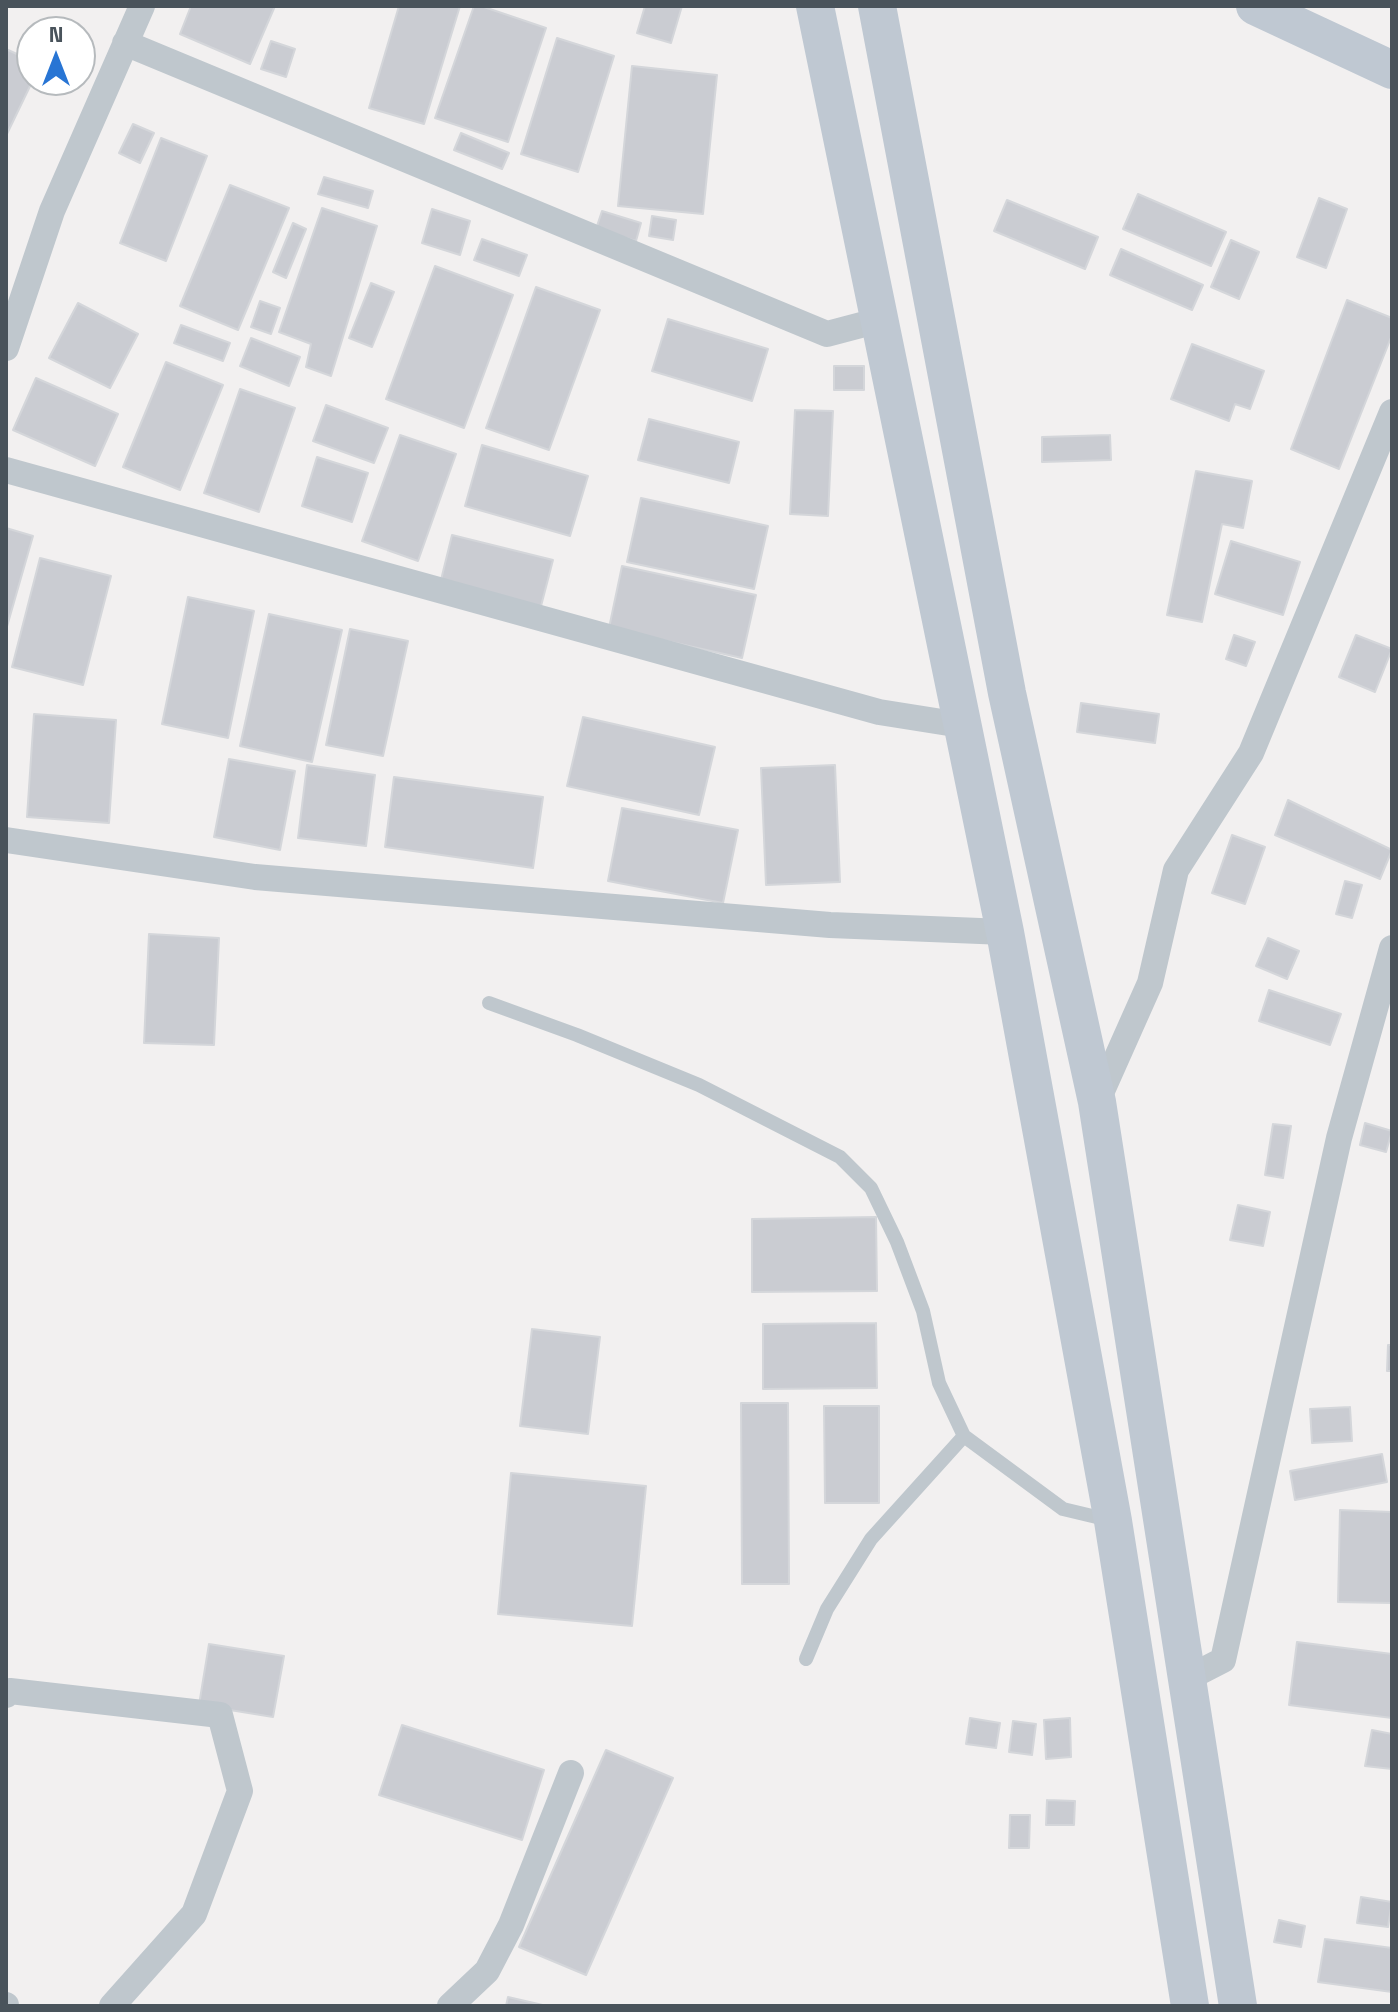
<!DOCTYPE html>
<style>
body{margin:0}
#map{position:relative;width:1398px;height:2012px;overflow:hidden;background:#f2f0f0;font-family:"Space Grotesk",sans-serif}
canvas{display:block}
.frame{position:absolute;inset:0;border:8px solid #49535b;pointer-events:none}
.north{position:absolute;left:16px;top:16px;width:80px;height:80px;box-sizing:border-box;background:#fff;border:2px solid #b6babd;border-radius:50%;rotate:0deg;font-size:22px;font-weight:700;line-height:32px;text-align:center;color:#49535b}
.north::after{content:'';display:block;margin:auto;width:28px;height:36px;background:#2875d4;clip-path:polygon(50% 0,100% 100%,50% 72%,0 100%)}
</style>
<div id="map">
<canvas width="1398" height="2012"></canvas>
<div class="frame"></div>
<div class="north">N</div>
</div>
<script>
const g = document.querySelector('canvas').getContext('2d');
g.lineJoin = 'round';
function paint(path, color) {
  g.fillStyle = color;
  g.fill(path, 'evenodd');
}
function toPath(rows) {
  const path = new Path2D();
  for (const r of rows) {
    path.moveTo(r[0], r[1]);
    for (let i = 2; i < r.length; i += 2) path.lineTo(r[i], r[i + 1]);
  }
  return path;
}
function stroke(path, color, width, dash) {
  g.strokeStyle = color;
  g.lineWidth = width;
  g.lineCap = dash ? 'butt' : 'round';
  g.setLineDash(dash || []);
  g.stroke(path);
}
const building = toPath([
 [191,6,275,6,250,64,180,34,191,6],
 [399,6,460,6,424,124,369,108,399,6],
 [474,6,481,6,546,28,508,142,435,118,474,6],
 [645,6,682,6,671,43,637,33,645,6],
 [557,38,614,56,578,172,521,154,557,38],
 [271,41,295,49,286,77,261,69,271,41],
 [6,49,32,61,33,80,6,136,6,49],
 [632,66,717,75,703,214,618,206,632,66],
 [133,124,154,133,140,163,119,153,133,124],
 [461,133,509,153,502,169,454,150,461,133],
 [161,138,207,156,166,261,120,243,161,138],
 [324,177,373,191,368,208,318,194,324,177],
 [230,185,289,208,238,330,180,306,230,185],
 [1138,194,1226,232,1211,266,1123,229,1138,194],
 [1319,198,1347,209,1326,268,1297,257,1319,198],
 [1007,200,1098,237,1085,269,994,231,1007,200],
 [322,208,377,226,331,376,306,367,311,344,279,332,322,208],
 [432,209,470,221,460,255,422,243,432,209],
 [602,211,641,223,636,241,596,229,602,211],
 [652,216,676,220,673,240,649,236,652,216],
 [293,223,306,229,286,278,273,272,293,223],
 [482,239,527,255,519,276,474,260,482,239],
 [1231,240,1259,252,1239,299,1211,287,1231,240],
 [1121,249,1203,285,1192,310,1110,275,1121,249],
 [435,266,513,295,464,428,386,399,435,266],
 [371,283,394,292,372,347,349,338,371,283],
 [536,287,600,310,549,450,486,428,536,287],
 [1347,300,1392,318,1392,335,1339,469,1291,449,1347,300],
 [260,301,280,308,271,334,251,327,260,301],
 [78,303,138,334,110,388,49,358,78,303],
 [668,319,768,349,752,401,652,371,668,319],
 [181,325,230,343,223,361,174,343,181,325],
 [251,338,300,357,289,386,240,366,251,338],
 [1192,344,1264,371,1250,409,1235,404,1229,421,1171,399,1192,344],
 [166,362,223,385,180,490,123,467,166,362],
 [834,366,864,366,864,390,834,390,834,366],
 [36,378,118,414,95,466,13,430,36,378],
 [240,389,295,408,259,512,204,493,240,389],
 [326,405,388,428,374,463,313,441,326,405],
 [795,410,833,411,828,516,790,514,795,410],
 [649,419,739,442,729,483,638,460,649,419],
 [400,435,456,454,418,561,362,541,400,435],
 [1110,435,1111,460,1042,462,1042,437,1110,435],
 [482,445,588,476,570,536,465,506,482,445],
 [317,457,368,473,352,522,302,506,317,457],
 [1196,471,1252,481,1243,528,1222,524,1202,622,1167,615,1196,471],
 [641,498,768,526,754,589,627,562,641,498],
 [6,528,33,536,6,630,6,528],
 [452,535,553,560,540,610,440,584,452,535],
 [1231,541,1300,562,1283,615,1215,594,1231,541],
 [40,558,111,576,83,685,12,667,40,558],
 [622,566,756,595,742,658,609,628,622,566],
 [188,597,254,611,228,738,162,724,188,597],
 [269,614,342,630,312,762,240,746,269,614],
 [350,629,408,641,383,756,326,745,350,629],
 [1234,635,1255,642,1246,666,1226,659,1234,635],
 [1356,635,1392,649,1375,692,1339,677,1356,635],
 [1081,703,1159,714,1155,743,1077,732,1081,703],
 [34,714,116,720,109,823,27,817,34,714],
 [583,717,715,747,699,815,567,786,583,717],
 [229,759,295,771,280,850,214,837,229,759],
 [307,765,375,775,366,846,298,838,307,765],
 [835,765,840,882,766,885,761,768,835,765],
 [394,777,543,797,533,868,385,847,394,777],
 [1288,800,1392,850,1380,879,1275,835,1288,800],
 [622,808,738,830,723,903,608,881,622,808],
 [1232,835,1265,847,1245,904,1212,893,1232,835],
 [1345,881,1362,885,1352,918,1336,914,1345,881],
 [149,934,219,938,214,1045,144,1043,149,934],
 [1268,938,1299,951,1287,979,1256,966,1268,938],
 [1269,990,1341,1014,1330,1045,1259,1021,1269,990],
 [1365,1123,1392,1131,1386,1152,1360,1145,1365,1123],
 [1273,1124,1291,1126,1283,1178,1265,1175,1273,1124],
 [1238,1205,1270,1212,1263,1246,1230,1240,1238,1205],
 [876,1217,877,1291,752,1292,752,1219,876,1217],
 [876,1323,877,1388,763,1389,763,1324,876,1323],
 [532,1329,600,1337,588,1434,520,1426,532,1329],
 [1388,1345,1392,1345,1392,1371,1387,1371,1388,1345],
 [741,1403,788,1403,789,1584,742,1584,741,1403],
 [824,1406,879,1406,879,1503,825,1503,824,1406],
 [1350,1407,1352,1441,1312,1443,1310,1409,1350,1407],
 [1382,1454,1387,1482,1295,1500,1290,1471,1382,1454],
 [511,1473,646,1486,632,1626,498,1614,511,1473],
 [1340,1510,1392,1512,1392,1603,1338,1602,1340,1510],
 [1297,1642,1392,1654,1392,1718,1289,1705,1297,1642],
 [209,1644,284,1656,273,1717,199,1705,209,1644],
 [970,1718,1000,1723,996,1748,966,1744,970,1718],
 [1070,1718,1071,1757,1046,1759,1044,1720,1070,1718],
 [1013,1721,1036,1724,1032,1755,1009,1752,1013,1721],
 [402,1725,544,1770,522,1840,379,1795,402,1725],
 [1372,1730,1392,1734,1392,1769,1365,1766,1372,1730],
 [606,1750,673,1778,586,1975,519,1947,606,1750],
 [1047,1800,1075,1801,1074,1825,1046,1825,1047,1800],
 [1010,1815,1030,1815,1029,1848,1009,1848,1010,1815],
 [1361,1897,1392,1902,1388,1927,1357,1923,1361,1897],
 [1279,1920,1305,1926,1301,1947,1274,1942,1279,1920],
 [1325,1939,1392,1948,1392,1992,1318,1982,1325,1939],
 [508,1997,547,2006,506,2006,508,1997]
]);
paint(building, '#caccd2');
stroke(building, '#d4d6da', 2);
stroke(toPath([
 [489,1003,577,1035,699,1085,840,1157,871,1188,897,1242,923,1311,939,1383,964,1436,1063,1509,1109,1520],
 [806,1659,827,1609,871,1539,964,1436]
]), '#bfc7cd', 14);
stroke(toPath([
 [125,43,827,334,880,320],
 [6,348,52,211,142,6],
 [6,470,879,712,961,725],
 [6,840,255,877,830,925,1005,932],
 [1097,1102,1150,983,1176,870,1251,753,1392,412],
 [1188,1678,1223,1660,1339,1138,1392,948],
 [6,1695,10,1691,220,1715,240,1791,194,1914,112,2006],
 [6,2005,6,2006],
 [450,2006,487,1971,511,1925,571,1773]
]), '#bfc7cd', 26);
stroke(toPath([
 [815,6,1005,932,1113,1521,1190,2006],
 [877,6,1007,693,1097,1102,1238,2006],
 [1255,6,1392,70]
]), '#bfc8d2', 38);
</script>
